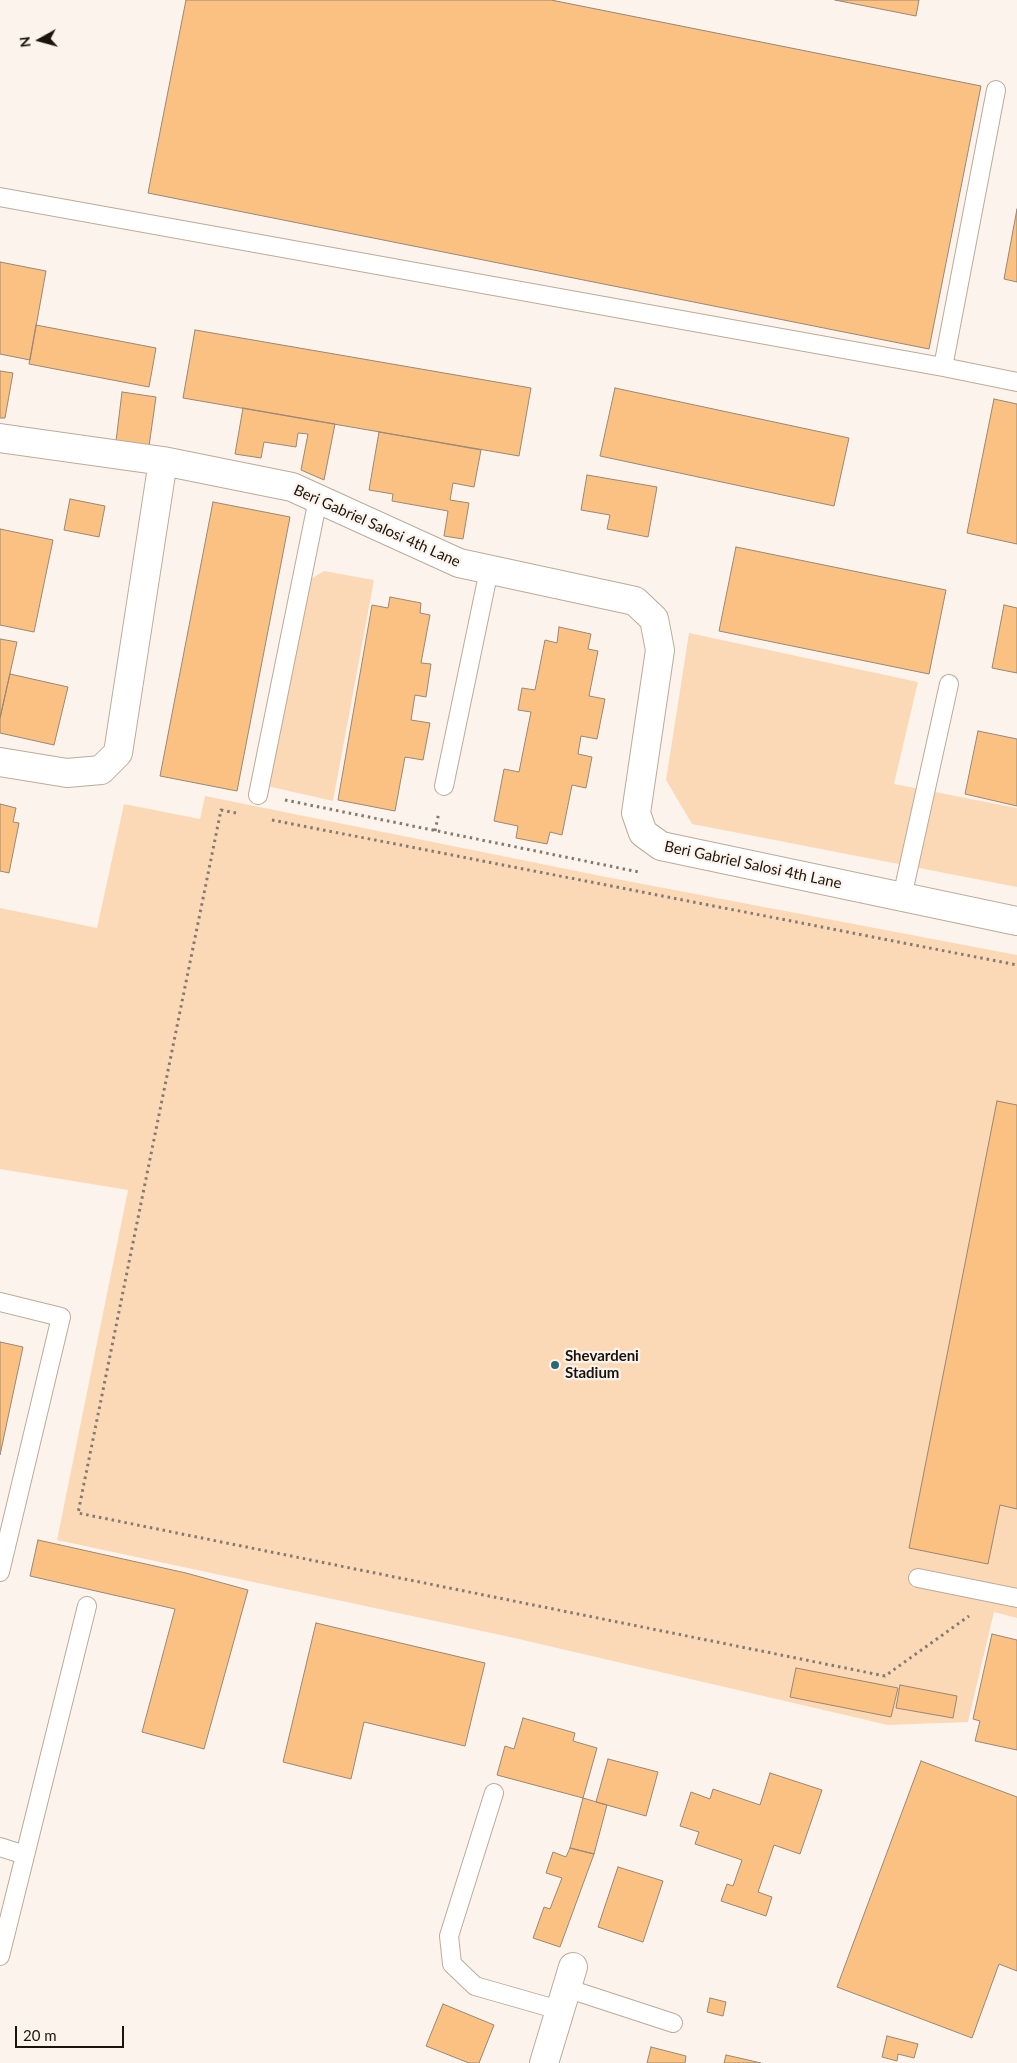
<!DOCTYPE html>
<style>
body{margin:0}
#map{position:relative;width:1017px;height:2063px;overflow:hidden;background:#fcf4ec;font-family:Lato,sans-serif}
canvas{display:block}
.north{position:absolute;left:15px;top:15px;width:50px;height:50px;-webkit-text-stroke:4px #fcf4ec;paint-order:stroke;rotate:263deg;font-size:14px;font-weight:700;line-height:20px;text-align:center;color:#1b140d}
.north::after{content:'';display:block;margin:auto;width:18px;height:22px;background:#1b140d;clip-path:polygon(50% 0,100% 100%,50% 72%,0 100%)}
.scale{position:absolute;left:15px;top:2026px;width:109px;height:22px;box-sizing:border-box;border:2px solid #1b140d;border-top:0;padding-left:6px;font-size:15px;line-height:18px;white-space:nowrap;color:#1b140d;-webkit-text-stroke:4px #fcf4ec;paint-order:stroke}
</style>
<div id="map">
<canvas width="1017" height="2063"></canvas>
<div class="north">N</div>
<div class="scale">20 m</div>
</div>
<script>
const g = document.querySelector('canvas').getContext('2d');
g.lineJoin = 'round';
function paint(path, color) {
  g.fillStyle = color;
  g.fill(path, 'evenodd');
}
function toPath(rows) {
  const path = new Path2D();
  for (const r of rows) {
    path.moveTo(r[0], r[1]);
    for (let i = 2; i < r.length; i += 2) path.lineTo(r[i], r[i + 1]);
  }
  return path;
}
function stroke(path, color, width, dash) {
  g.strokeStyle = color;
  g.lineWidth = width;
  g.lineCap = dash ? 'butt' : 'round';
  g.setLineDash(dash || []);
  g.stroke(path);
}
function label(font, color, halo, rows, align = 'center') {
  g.font = font + ' Lato,sans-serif';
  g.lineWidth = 4.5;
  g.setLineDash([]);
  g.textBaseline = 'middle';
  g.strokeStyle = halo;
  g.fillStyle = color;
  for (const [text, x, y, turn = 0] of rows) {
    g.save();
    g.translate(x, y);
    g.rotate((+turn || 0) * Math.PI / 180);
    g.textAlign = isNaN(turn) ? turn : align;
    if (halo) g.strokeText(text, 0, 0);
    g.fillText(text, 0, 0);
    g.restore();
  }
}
paint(toPath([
 [324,571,374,580,333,801,267,786,309,580],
 [689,633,918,682,894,784,1017,808,1017,887,692,824,666,780],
 [205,796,606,877,1017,955,1017,1618,994,1612,968,1722,888,1725,510,1637,57,1540,128,1190,0,1169,0,908,97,928,124,804,200,819]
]), '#fcd9b6');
const building = toPath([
 [186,0,551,0,981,86,929,349,148,193,186,0],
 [835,0,919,0,916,16,835,0],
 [1017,209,1017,282,1004,279,1017,209],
 [0,262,46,271,30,360,0,354,0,262],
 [36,325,156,348,149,387,29,364,36,325],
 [195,330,531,388,519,456,183,398,195,330],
 [0,371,13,373,5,418,0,418,0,371],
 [615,388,849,438,834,506,600,456,615,388],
 [122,392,156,397,149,446,116,441,122,392],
 [994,399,1017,404,1017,544,967,533,994,399],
 [243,408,335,424,324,480,301,470,308,434,298,433,296,447,264,442,261,458,235,454,243,408],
 [379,432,481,450,474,487,453,483,450,500,469,503,463,539,444,536,448,511,392,501,393,494,369,490,379,432],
 [587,475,657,487,648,537,607,529,610,515,581,510,587,475],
 [70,499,105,506,99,537,64,530,70,499],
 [213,502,290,517,237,791,160,776,213,502],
 [0,529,53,540,34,632,0,625,0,529],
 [736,547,946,590,929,674,719,631,736,547],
 [390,597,421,603,420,613,430,615,421,663,431,664,426,697,415,695,411,720,430,723,423,760,405,757,395,811,338,800,372,605,388,608,390,597],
 [1004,605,1017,608,1017,673,992,668,1004,605],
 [559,627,591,634,588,649,598,651,589,696,605,699,597,739,581,736,578,754,592,757,586,788,572,785,562,835,550,832,547,844,516,838,518,826,494,821,504,769,519,772,531,712,518,710,522,688,535,690,545,640,557,643,559,627],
 [0,639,17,642,0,718,0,639],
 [10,674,68,687,54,745,0,733,0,718,10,674],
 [978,731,1017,739,1017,806,965,794,978,731],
 [0,804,16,808,13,822,19,823,9,873,0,871,0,804],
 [997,1101,1017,1105,1017,1509,1000,1505,988,1564,909,1548,997,1101],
 [0,1342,23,1347,0,1455,0,1342],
 [38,1540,186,1573,248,1590,204,1749,142,1732,175,1609,30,1576,38,1540],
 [316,1623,485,1663,465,1746,364,1722,351,1779,283,1762,316,1623],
 [992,1634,1017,1640,1017,1750,975,1741,980,1721,973,1719,992,1634],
 [796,1668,898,1688,891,1717,790,1697,796,1668],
 [900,1685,957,1696,953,1718,896,1708,900,1685],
 [523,1718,575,1733,573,1741,597,1748,583,1798,497,1775,505,1746,514,1749,523,1718],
 [608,1759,658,1772,646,1816,596,1802,608,1759],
 [921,1761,1017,1797,1017,1971,999,1964,972,2038,837,1987,921,1761],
 [770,1773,822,1790,800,1854,774,1845,758,1892,772,1897,766,1916,721,1901,727,1884,733,1886,742,1860,695,1844,699,1832,680,1826,691,1792,710,1799,713,1789,760,1805,770,1773],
 [583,1798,607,1805,594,1854,570,1848,583,1798],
 [570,1848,594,1854,560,1947,533,1938,544,1907,550,1909,562,1878,546,1873,553,1852,566,1857,570,1848],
 [618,1867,663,1881,643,1942,598,1927,618,1867],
 [710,1998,726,2002,723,2016,707,2012,710,1998],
 [443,2004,494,2025,479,2063,469,2063,426,2046,443,2004],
 [887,2036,918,2044,914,2058,898,2054,897,2061,882,2057,887,2036],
 [651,2047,686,2056,685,2063,647,2063,651,2047],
 [726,2055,761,2063,724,2063,726,2055]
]);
paint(building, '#fbc182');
stroke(building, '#998775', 1);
const lane = toPath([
 [0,197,943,367,1017,382],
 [943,367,996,90],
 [444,786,489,570],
 [258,795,318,499],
 [902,897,949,684],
 [0,1302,61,1317,0,1572],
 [918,1578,1017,1598],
 [494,1793,449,1936,452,1964,475,1986,559,2010],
 [0,1847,25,1855],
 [0,1956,87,1606],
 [566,1988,673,2023]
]);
const street = toPath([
 [0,438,163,461,292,487,459,563,635,601,654,619,660,650,636,813,643,833,661,846,1017,921],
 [0,762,67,773,101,770,118,753,163,461],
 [544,2063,573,1967]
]);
stroke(lane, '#bdaa97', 20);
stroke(street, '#bdaa97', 30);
stroke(toPath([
 [285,800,639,872],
 [236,813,221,810,78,1513,885,1676,969,1616],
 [272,820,1017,965],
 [435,831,439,812]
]), '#827b74', 3, [2.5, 4]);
stroke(lane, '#fff', 18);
stroke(street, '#fff', 28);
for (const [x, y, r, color] of [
 [555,1365,5,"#25697b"]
]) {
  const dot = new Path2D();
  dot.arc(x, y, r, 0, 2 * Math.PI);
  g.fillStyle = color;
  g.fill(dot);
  stroke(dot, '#fcf4ec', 2);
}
label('15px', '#1b140d', '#fcf4ec', [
 ["Beri Gabriel Salosi 4th Lane",377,526,24],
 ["Beri Gabriel Salosi 4th Lane",753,865,12]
]);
label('bold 15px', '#1b140d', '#fcf4ec', [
 ["Shevardeni",565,1356],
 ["Stadium",565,1373]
], 'left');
</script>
